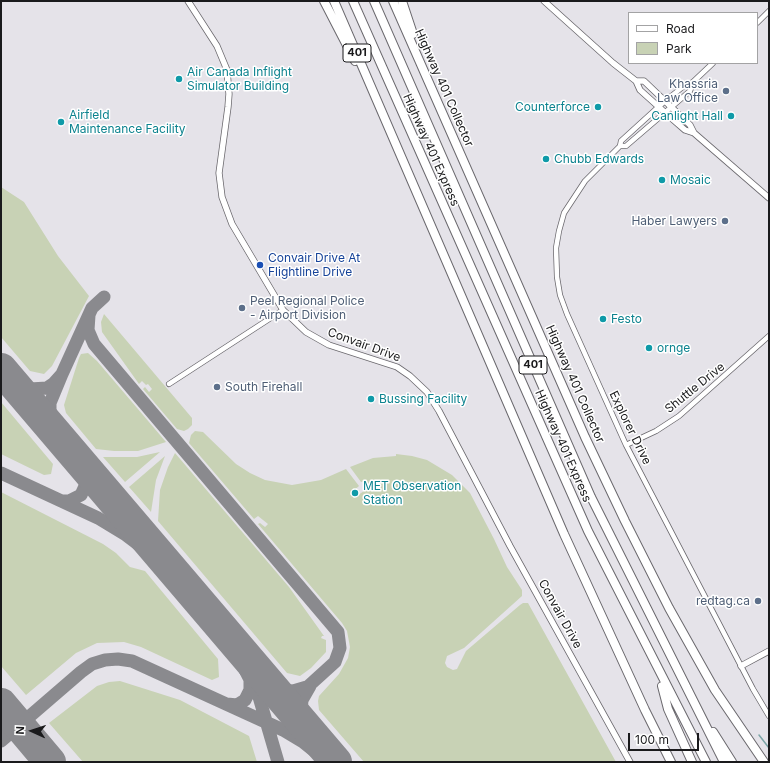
<!DOCTYPE html>
<style>
body{margin:0}
#map{position:relative;width:770px;height:763px;overflow:hidden;background:#e5e3e9;font-family:Inter,sans-serif}
canvas{display:block}
.frame{position:absolute;inset:0;border:2px solid #1a1a1c;pointer-events:none}
.legend{position:absolute;left:628px;top:12px;width:130px;height:52px;box-sizing:border-box;background:#fff;border:1px solid #a3a3a4;margin:0;padding:5px 7px;list-style:none;font-size:12px;color:#1a1a1c}
.legend li{display:flex;align-items:center;gap:8px;height:20px}
.legend b{width:20px;border:1px solid #a3a3a4}
.north{position:absolute;left:12px;top:711px;width:40px;height:40px;-webkit-text-stroke:3px #fff;paint-order:stroke;rotate:273deg;font-size:11px;font-weight:700;line-height:16px;text-align:center;color:#1a1a1c}
.north::after{content:'';display:block;margin:auto;width:14px;height:18px;background:#1a1a1c;clip-path:polygon(50% 0,100% 100%,50% 72%,0 100%)}
.scale{position:absolute;left:628px;top:733px;width:71px;height:18px;box-sizing:border-box;border:2px solid #1a1a1c;border-top:0;padding-left:5px;font-size:12px;line-height:14px;white-space:nowrap;color:#1a1a1c;-webkit-text-stroke:3px #fff;paint-order:stroke}
</style>
<div id="map">
<canvas width="770" height="763"></canvas>
<div class="frame"></div>
<ul class="legend">
<li><b style="height:5px;background:#fff"></b>Road</li>
<li><b style="height:11px;background:#c8d2b5"></b>Park</li>
</ul>
<div class="north">N</div>
<div class="scale">100 m</div>
</div>
<script>
const g = document.querySelector('canvas').getContext('2d');
g.lineJoin = 'round';
function paint(path, color) {
  g.fillStyle = color;
  g.fill(path, 'evenodd');
}
function toPath(rows) {
  const path = new Path2D();
  for (const r of rows) {
    path.moveTo(r[0], r[1]);
    for (let i = 2; i < r.length; i += 2) path.lineTo(r[i], r[i + 1]);
  }
  return path;
}
function stroke(path, color, width, dash) {
  g.strokeStyle = color;
  g.lineWidth = width;
  g.lineCap = dash ? 'butt' : 'round';
  g.setLineDash(dash || []);
  g.stroke(path);
}
function label(font, color, halo, rows, align = 'center') {
  g.font = font + ' Inter,sans-serif';
  g.lineWidth = 3;
  g.setLineDash([]);
  g.textBaseline = 'middle';
  g.strokeStyle = halo;
  g.fillStyle = color;
  for (const [text, x, y, turn = 0] of rows) {
    g.save();
    g.translate(x, y);
    g.rotate((+turn || 0) * Math.PI / 180);
    g.textAlign = isNaN(turn) ? turn : align;
    if (halo) g.strokeText(text, 0, 0);
    g.fillText(text, 0, 0);
    g.restore();
  }
}
paint(toPath([
 [1,187,24,202,58,256,89,296,52,366,44,374,30,371,1,337],
 [104,314,192,418,192,425,188,429,184,431,177,429,143,389,145,387,149,392,152,389,148,384,146,385,142,381,139,384,102,332,101,322],
 [88,353,97,361,166,442,138,451,114,451,96,449,66,413,64,405,79,358,81,354],
 [1,402,53,464,51,474,44,475,1,454],
 [195,431,203,432,236,464,250,473,265,480,292,485,321,480,346,469,359,486,350,494,354,498,371,486,366,481,361,482,350,467,373,458,396,456,396,454,412,456,427,460,452,475,470,493,494,539,507,567,522,590,522,596,464,648,447,656,445,663,447,667,453,670,457,669,466,651,520,605,523,603,528,603,616,762,364,762,319,710,318,701,319,696,339,674,348,658,350,647,347,631,342,623,258,524,260,523,265,527,268,524,258,516,254,519,189,443,191,435],
 [160,452,125,482,103,457,137,457],
 [175,453,289,587,324,636,322,636,321,638,326,640,326,652,311,668,300,676,287,673,158,521,160,490,168,467],
 [165,456,156,480,151,512,129,487],
 [1,492,103,544,116,553,130,567,145,571,218,659,219,677,212,680,141,647,124,642,97,643,76,653,26,695,1,666],
 [120,681,180,700,249,736,257,762,83,762,49,723,97,686,109,682]
]), '#c8d2b5');
stroke(toPath([
 [759,735,769,748]
]), '#7ca4a6', 1.5);
stroke(toPath([
 [89,315,88,330,94,344,338,632,340,648,335,662,281,711],
 [1,368,15,383,30,389,47,388,53,384,62,374,50,403,50,420,55,432,84,465],
 [62,374,92,308,104,297],
 [1,473,98,518,126,535,171,569],
 [61,501,69,501,81,495,86,484,83,466],
 [226,633,259,697,278,762],
 [240,647,273,686,281,690,293,691,310,686,302,700,301,712,304,720,337,761],
 [227,704,237,705,245,700,250,690,250,679],
 [1,706,4,714,5,726,1,738],
 [19,725,45,762],
 [1,741,81,672,92,664,105,660,118,659,132,661,283,730,303,742,328,762]
]), '#8a8a8e', 13);
stroke(toPath([
 [1,369,336,762],
 [1,704,50,762]
]), '#8a8a8e', 32);
const minor = toPath([
 [757,23,769,11],
 [713,63,693,82,684,86,665,101,621,141,620,146,585,181,564,213,559,231,556,248,557,277,560,295,567,314,626,445,753,689,769,716],
 [620,146,626,146,690,91,693,82],
 [169,384,283,310],
 [626,445,656,431,679,416,769,336]
]);
const tertiary = toPath([
 [188,1,217,46,227,70,229,94,228,107,219,173,222,197,232,224,283,310,306,332,329,345,397,367,410,376,427,392,439,411,510,546,630,762],
 [544,1,613,63,636,81,640,90,670,117,685,130,694,133],
 [636,81,644,81,690,125,694,133,769,198],
 [741,666,769,651]
]);
const motorway = toPath([
 [324,1,355,61],
 [334,1,564,534,645,710,671,762],
 [353,1,588,531,706,762],
 [374,1,591,497,724,762],
 [393,1,585,437,625,521,669,608,715,690,764,762],
 [402,1,413,34],
 [662,686,668,709,692,762],
 [713,732,732,762]
]);
stroke(minor, '#6a686d', 6);
stroke(tertiary, '#6a686d', 7);
stroke(motorway, '#6a686d', 10);
stroke(minor, '#fff', 4.5);
stroke(tertiary, '#fff', 5.5);
stroke(motorway, '#fff', 8);
for (const [x, y, r, color] of [
 [179,79,4,"#0f9aa8"],
 [726,91,4,"#5c6f8a"],
 [598,107,4,"#0f9aa8"],
 [731,116,4,"#0f9aa8"],
 [61,122,4,"#0f9aa8"],
 [546,159,4,"#0f9aa8"],
 [662,180,4,"#0f9aa8"],
 [725,221,4,"#5c6f8a"],
 [260,265,4,"#1a4fb4"],
 [242,308,4,"#5c6f8a"],
 [603,319,4,"#0f9aa8"],
 [649,348,4,"#0f9aa8"],
 [217,387,4,"#5c6f8a"],
 [371,399,4,"#0f9aa8"],
 [355,493,4,"#0f9aa8"],
 [758,601,4,"#5c6f8a"]
]) {
  const dot = new Path2D();
  dot.arc(x, y, r, 0, 2 * Math.PI);
  g.fillStyle = color;
  g.fill(dot);
  stroke(dot, '#fff', 1.5);
}
for (const [x, y, w] of [
 [357,53,28],
 [533,365,28]
]) {
  const box = new Path2D();
  box.roundRect(x - w / 2, y - 9, w, 18, 3);
  g.fillStyle = '#fff';
  g.fill(box);
  stroke(box, '#1a1a1c', 1);
}
label('bold 11px', '#1a1a1c', null, [
 ["401",357,53],
 ["401",533,365]
]);
label('12px', '#0d838f', '#fff', [
 ["Air Canada Inflight",187,72],
 ["Simulator Building",187,86],
 ["Counterforce",590,107,"right"],
 ["Airfield",69,115],
 ["Maintenance Facility",69,129],
 ["Canlight Hall",723,116,"right"],
 ["Chubb Edwards",554,159],
 ["Mosaic",670,180],
 ["Festo",611,319],
 ["ornge",657,348],
 ["Bussing Facility",379,399],
 ["MET Observation",363,486],
 ["Station",363,500]
], 'left');
label('12px', '#4e5e75', '#fff', [
 ["Khassria",718,84],
 ["Law Office",718,98],
 ["Haber Lawyers",717,221],
 ["Peel Regional Police",250,301,"left"],
 ["- Airport Division",250,315,"left"],
 ["South Firehall",225,387,"left"],
 ["redtag.ca",750,601]
], 'right');
label('12px', '#1a1a1c', '#fff', [
 ["Highway 401 Collector",444,88,66],
 ["Highway 401 Express",431,150,66],
 ["Convair Drive",364,345,20],
 ["Highway 401 Collector",575,384,66],
 ["Shuttle Drive",695,388,-39],
 ["Explorer Drive",630,428,64],
 ["Highway 401 Express",563,446,66],
 ["Convair Drive",560,614,61]
]);
label('12px', '#164399', '#fff', [
 ["Convair Drive At",268,258],
 ["Flightline Drive",268,272]
], 'left');
</script>
